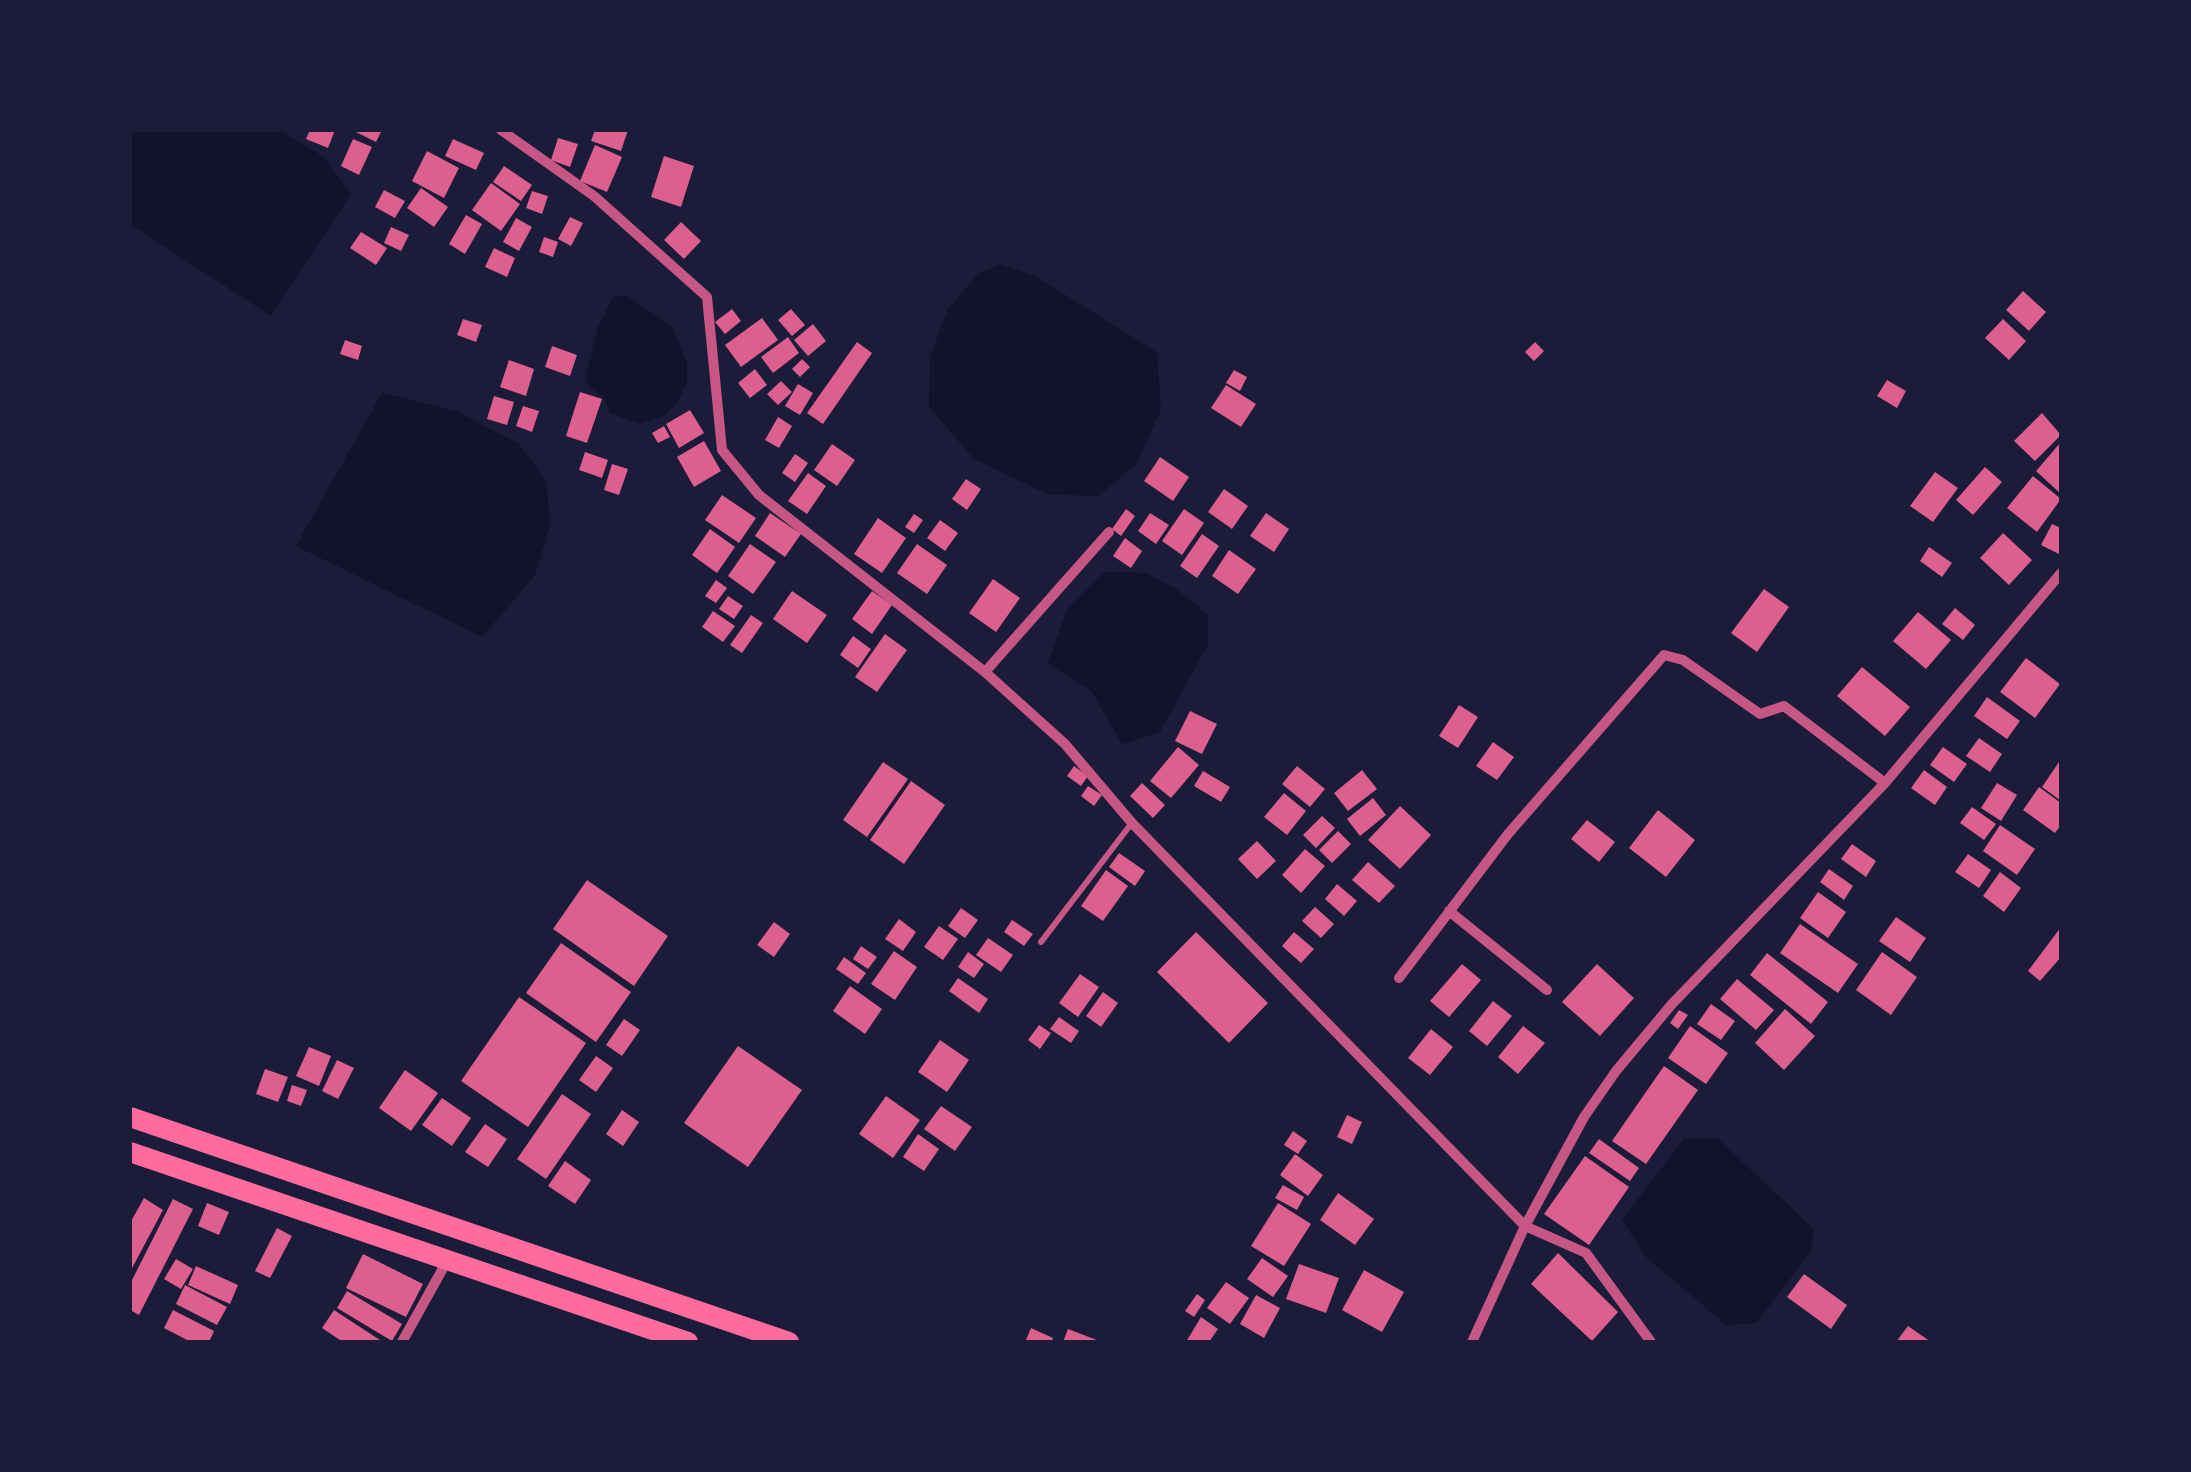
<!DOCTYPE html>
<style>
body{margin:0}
#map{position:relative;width:2191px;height:1472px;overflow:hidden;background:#1b1b3a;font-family:"Alegreya Sans",sans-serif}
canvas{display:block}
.frame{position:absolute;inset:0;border:132px solid #1b1b3a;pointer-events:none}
</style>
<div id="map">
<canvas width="2191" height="1472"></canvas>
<div class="frame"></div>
</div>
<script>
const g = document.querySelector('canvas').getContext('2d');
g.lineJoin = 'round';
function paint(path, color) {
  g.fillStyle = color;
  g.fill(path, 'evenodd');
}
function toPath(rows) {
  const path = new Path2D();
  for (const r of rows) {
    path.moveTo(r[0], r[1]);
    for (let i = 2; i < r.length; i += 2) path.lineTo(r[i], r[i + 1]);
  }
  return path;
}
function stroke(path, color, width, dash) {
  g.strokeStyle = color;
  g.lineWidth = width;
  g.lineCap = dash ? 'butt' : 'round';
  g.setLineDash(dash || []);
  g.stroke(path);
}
paint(toPath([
 [130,130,280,130,324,157,351,194,271,316,130,224],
 [1000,264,1037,277,1157,352,1161,410,1136,464,1098,496,1047,494,973,458,929,407,930,357,948,309,978,274],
 [625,295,672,326,687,363,687,383,679,399,666,415,640,424,610,413,605,399,589,386,586,376,598,327,613,297],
 [382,393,456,411,518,443,546,480,550,526,535,575,482,637,296,546],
 [1104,572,1146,573,1178,590,1208,615,1208,644,1160,732,1122,744,1092,692,1048,663,1067,609],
 [1717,1138,1814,1229,1810,1253,1756,1323,1726,1325,1646,1257,1622,1220,1684,1139]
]), '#12122b');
paint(toPath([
 [310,130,335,130,328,148,306,139],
 [352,130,382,130,376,142],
 [595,130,628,130,621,151,591,141],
 [558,138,578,144,570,167,551,160],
 [353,139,372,147,359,175,341,166],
 [453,139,484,153,476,170,445,156],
 [595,145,622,157,607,192,580,181],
 [427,151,459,168,444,198,412,181],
 [664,156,694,166,681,207,651,197],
 [504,166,532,185,521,201,493,182],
 [491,183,520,204,501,231,472,210],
 [421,188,448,207,434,227,407,208],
 [384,190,405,201,395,218,375,207],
 [532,191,548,196,542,214,526,208],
 [466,215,482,224,465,254,449,244],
 [570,217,583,223,571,246,558,239],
 [516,218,532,227,519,251,503,242],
 [681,222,701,241,684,259,664,240],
 [391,227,409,235,401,251,384,243],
 [361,232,387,248,376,265,350,248],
 [544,237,558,242,553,257,539,252],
 [494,248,515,258,507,277,485,267],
 [2023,291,2046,312,2029,331,2006,310],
 [732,309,741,321,725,334,715,322],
 [791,309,805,325,792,336,778,320],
 [762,318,778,340,741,367,725,345],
 [463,319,482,325,476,342,457,335],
 [2003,319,2026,341,2009,360,1985,338],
 [813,324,826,341,808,356,794,340],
 [788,337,799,353,773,373,761,357],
 [345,340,362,346,358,360,340,354],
 [857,342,872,353,823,424,807,413],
 [1535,342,1544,351,1534,361,1525,352],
 [552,346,577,355,570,376,545,367],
 [802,359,810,367,800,377,792,369],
 [509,360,534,369,526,396,500,387],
 [755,369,767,385,750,398,738,383],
 [1234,370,1247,377,1240,391,1226,383],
 [1887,380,1906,391,1897,408,1877,396],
 [781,381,792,392,778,405,767,394],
 [798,384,813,393,800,415,785,406],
 [1226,385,1256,404,1241,427,1211,408],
 [580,392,602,399,587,443,566,436],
 [494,396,514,402,507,425,487,419],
 [523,406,539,411,532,432,516,426],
 [690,410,704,433,679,448,666,424],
 [2042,413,2061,435,2035,461,2014,441],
 [778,417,792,426,779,448,765,440],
 [664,426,670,437,658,443,652,433],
 [704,441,721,471,694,487,677,457],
 [2061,442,2061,494,2036,471],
 [832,444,855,460,837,486,814,470],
 [585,452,608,460,602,478,579,470],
 [795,454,808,463,795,482,782,473],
 [1160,457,1189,477,1173,501,1144,481],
 [612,464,628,469,619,495,604,490],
 [1985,467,2002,482,1973,515,1956,500],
 [1935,472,1958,488,1933,522,1910,506],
 [808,473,826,486,807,514,788,501],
 [2033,476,2061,499,2037,532,2007,508],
 [966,479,981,489,967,510,952,499],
 [1224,489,1248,506,1232,529,1208,512],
 [722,495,756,518,739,543,705,520],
 [1126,509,1135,516,1121,536,1112,529],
 [1184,509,1204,523,1182,555,1162,541],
 [770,513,801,534,785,557,755,536],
 [1150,513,1169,525,1156,544,1138,531],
 [1266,513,1289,529,1274,552,1250,536],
 [914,514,923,520,914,533,905,527],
 [878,518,906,538,882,573,854,554],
 [940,520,958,533,945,551,927,538],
 [2052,524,2061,528,2061,555,2041,545],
 [710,529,735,547,717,573,692,555],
 [2003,533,2032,560,2009,585,1980,558],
 [1202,534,1219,546,1197,578,1180,566],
 [1125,538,1142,551,1131,568,1113,556],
 [750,544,776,562,753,594,728,576],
 [917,544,947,565,927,594,897,573],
 [1929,547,1952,563,1942,577,1920,561],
 [1229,550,1256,569,1238,594,1212,576],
 [993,579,1020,598,996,632,969,613],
 [716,580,727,588,716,603,705,596],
 [1764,589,1789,607,1757,652,1731,633],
 [792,591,827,615,807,643,773,619],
 [872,591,892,605,872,634,852,619],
 [728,596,743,606,734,619,719,609],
 [1955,608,1975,625,1963,640,1942,624],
 [713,611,735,626,723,642,702,627],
 [1918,612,1951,640,1926,669,1893,641],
 [751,615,763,623,742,653,730,645],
 [885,634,907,650,877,692,855,677],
 [853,636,871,649,858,668,840,655],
 [2026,658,2060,684,2035,718,2000,692],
 [1862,667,1910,707,1885,736,1837,696],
 [1987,697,2020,721,2007,739,1974,716],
 [1459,705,1478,717,1458,748,1439,736],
 [1190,711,1217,724,1202,754,1175,741],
 [1979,738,2002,754,1990,772,1966,756],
 [1493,742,1514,757,1497,780,1476,766],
 [1178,747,1199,765,1171,798,1150,781],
 [1943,747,1967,764,1954,782,1930,765],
 [2061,759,2061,801,2042,787],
 [883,762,908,779,867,837,843,820],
 [1074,766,1088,776,1081,786,1067,776],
 [1297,766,1325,789,1310,807,1282,784],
 [1362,770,1377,789,1348,811,1334,793],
 [1924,770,1947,787,1935,805,1911,788],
 [1203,771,1230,787,1221,802,1194,786],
 [911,781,945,805,904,864,870,840],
 [1142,783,1165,805,1153,818,1130,796],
 [1997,783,2017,795,2001,821,1981,808],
 [1088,786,1102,795,1094,806,1081,796],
 [2039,787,2061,803,2061,825,2055,833,2023,810],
 [1284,793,1306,811,1287,835,1264,817],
 [1373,798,1386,815,1360,836,1347,819],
 [1400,806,1431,835,1400,869,1368,840],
 [1972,807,1996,824,1984,840,1960,823],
 [1658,810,1695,840,1666,877,1629,848],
 [1322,816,1335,828,1316,848,1303,835],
 [1587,820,1615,842,1599,862,1571,839],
 [2000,825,2035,849,2017,875,1983,851],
 [1338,831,1351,844,1332,863,1319,850],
 [1257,841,1276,861,1257,879,1238,859],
 [1852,844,1876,861,1866,877,1841,859],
 [1305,849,1325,866,1301,893,1282,875],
 [1119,853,1145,871,1135,886,1109,867],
 [1968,854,1991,870,1979,888,1955,872],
 [1368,862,1395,886,1379,903,1352,880],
 [1829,869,1853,886,1844,900,1820,882],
 [1106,870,1128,886,1103,921,1081,906],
 [2000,872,2021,888,2004,912,1983,896],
 [587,880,668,936,634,986,553,929],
 [1337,884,1357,901,1344,916,1325,899],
 [1818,892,1846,912,1828,938,1800,918],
 [1315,907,1334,924,1321,938,1302,921],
 [961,908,978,920,965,938,948,926],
 [1896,917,1926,938,1910,962,1879,941],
 [899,919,916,932,903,951,885,939],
 [1012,920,1033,934,1024,946,1004,932],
 [774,922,790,934,774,957,757,945],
 [1800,924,1858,964,1838,993,1780,953],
 [939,926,958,939,943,960,924,947],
 [2061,927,2061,957,2040,981,2028,971],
 [1196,932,1268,1003,1229,1043,1157,972],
 [1294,932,1314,949,1301,963,1282,946],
 [988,938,1013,955,1001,972,976,955],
 [561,943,631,992,596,1042,526,993],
 [861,946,877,957,868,969,853,959],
 [894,951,917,967,895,1000,871,984],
 [968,952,984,964,974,978,958,967],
 [1882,952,1917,977,1891,1015,1856,990],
 [1767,953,1828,1002,1811,1024,1750,975],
 [844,957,866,973,858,984,836,969],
 [1462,964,1481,980,1449,1017,1430,1001],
 [1597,964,1634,998,1600,1036,1562,1002],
 [1080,974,1099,987,1078,1017,1059,1003],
 [958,978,988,999,979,1013,949,991],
 [1737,979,1774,1010,1756,1030,1720,999],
 [850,986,882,1009,865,1034,833,1011],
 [1103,992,1118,1003,1101,1027,1086,1016],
 [519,997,586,1043,528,1127,461,1081],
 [1493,1001,1512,1016,1487,1046,1469,1031],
 [1711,1004,1735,1021,1721,1040,1697,1024],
 [1785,1009,1815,1036,1784,1070,1755,1043],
 [1679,1010,1688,1015,1678,1029,1670,1023],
 [1059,1017,1079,1031,1071,1043,1050,1029],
 [624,1019,640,1030,622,1056,606,1045],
 [1039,1025,1051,1033,1040,1049,1028,1040],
 [1523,1026,1545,1043,1518,1074,1498,1057],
 [1690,1026,1728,1053,1706,1084,1668,1058],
 [1431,1029,1453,1047,1430,1075,1408,1058],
 [940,1040,969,1060,947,1092,918,1072],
 [738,1046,802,1090,748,1167,684,1123],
 [309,1047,331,1056,319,1086,296,1076],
 [596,1056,613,1068,596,1092,579,1080],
 [337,1060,354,1068,338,1099,322,1091],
 [1664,1066,1698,1090,1646,1164,1612,1141],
 [265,1069,288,1077,278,1102,256,1094],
 [405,1070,438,1093,411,1131,379,1108],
 [292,1085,307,1090,301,1106,287,1101],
 [562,1094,591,1114,546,1179,517,1159],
 [886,1096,920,1120,893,1158,859,1134],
 [442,1098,471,1118,452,1146,422,1125],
 [941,1106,972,1127,955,1151,924,1129],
 [622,1110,639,1122,623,1146,606,1134],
 [1347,1115,1362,1122,1352,1144,1337,1137],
 [485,1124,507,1139,488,1167,465,1152],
 [1293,1131,1307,1141,1298,1154,1284,1145],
 [918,1134,939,1149,924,1171,903,1157],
 [1599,1139,1639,1168,1630,1181,1589,1153],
 [1295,1154,1323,1175,1308,1196,1280,1175],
 [1585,1156,1629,1187,1589,1245,1544,1214],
 [565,1161,591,1180,575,1204,548,1186],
 [1283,1185,1304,1197,1297,1210,1275,1198],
 [1338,1193,1374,1219,1355,1245,1320,1220],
 [144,1198,163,1210,130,1272,130,1223],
 [173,1199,193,1209,139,1315,130,1310,130,1284],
 [207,1203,229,1212,219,1235,198,1226],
 [1278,1203,1311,1224,1284,1266,1251,1246],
 [277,1228,292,1236,270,1278,255,1271],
 [1558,1253,1618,1312,1592,1341,1531,1284],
 [363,1254,423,1284,406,1317,346,1288],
 [1262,1258,1288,1276,1273,1297,1247,1279],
 [176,1259,193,1269,181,1289,164,1279],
 [1299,1264,1339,1278,1326,1313,1286,1299],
 [196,1266,238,1285,230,1304,188,1285],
 [1364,1270,1404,1292,1382,1332,1342,1310],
 [1804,1274,1847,1305,1831,1329,1787,1297],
 [1226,1282,1249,1298,1230,1324,1207,1308],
 [185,1285,227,1307,217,1325,176,1304],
 [347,1291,402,1324,392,1341,337,1308],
 [1197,1294,1205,1300,1194,1317,1185,1311],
 [1256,1295,1280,1308,1264,1338,1240,1324],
 [173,1310,214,1331,209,1342,191,1342,164,1328],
 [334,1310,383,1342,343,1342,322,1328],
 [1201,1317,1218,1329,1209,1342,1186,1342],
 [1908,1326,1931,1342,1896,1342],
 [1031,1328,1053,1338,1052,1342,1025,1342],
 [1068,1329,1102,1342,1063,1342]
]), '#dd5f8e');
stroke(toPath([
 [1041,942,1131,824]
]), '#c65784', 6);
stroke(toPath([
 [501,130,594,196,707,297,722,450,759,495,985,672,1065,744,1132,823,1525,1226,1586,1253,1651,1342],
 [985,672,1109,532],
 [1449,911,1547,990],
 [1399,978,1508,834,1664,655,1683,660,1760,714,1784,706,1885,783],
 [402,1342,447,1261],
 [1472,1342,1525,1226,1584,1117,1616,1071,1672,1004,1885,783,2061,573]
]), '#c65784', 10);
stroke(toPath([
 [130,1117,789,1342],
 [130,1152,688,1342]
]), '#ff6b9d', 20);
</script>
